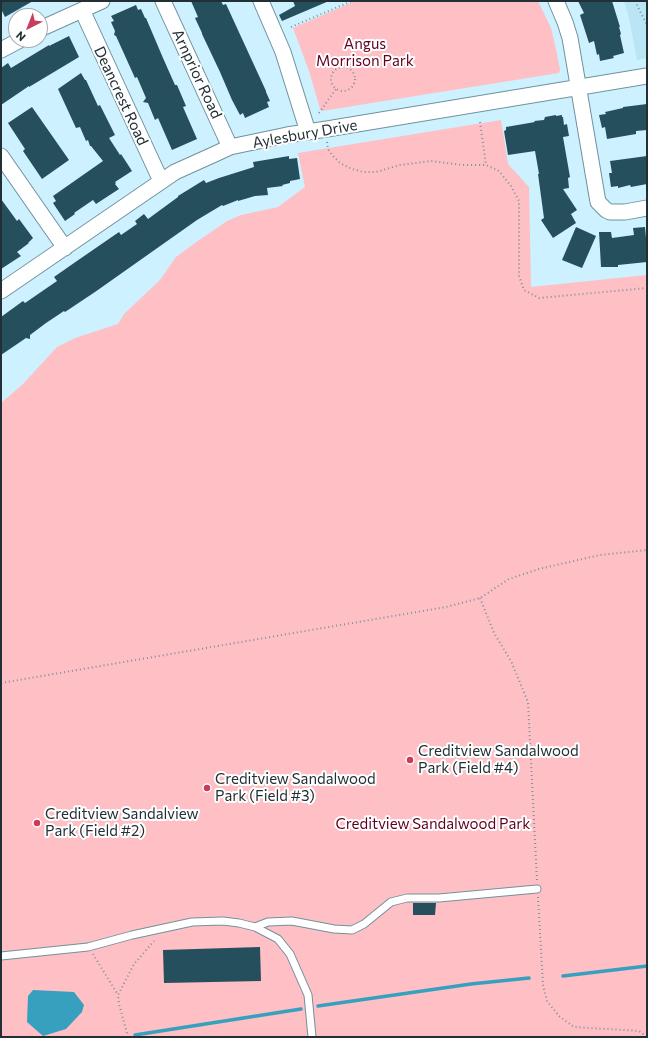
<!DOCTYPE html>
<style>
body{margin:0}
#map{position:relative;width:648px;height:1038px;overflow:hidden;background:#cdf1fe;font-family:Commissioner,sans-serif}
canvas{display:block}
.frame{position:absolute;inset:0;border:2px solid #223035;pointer-events:none}
.north{position:absolute;left:8px;top:8px;width:40px;height:40px;box-sizing:border-box;background:#fff;border:1px solid #a7acae;border-radius:50%;rotate:222deg;font-size:11px;font-weight:700;line-height:16px;text-align:center;color:#223035}
.north::after{content:'';display:block;margin:auto;width:14px;height:18px;background:#cb3b5b;clip-path:polygon(50% 0,100% 100%,50% 72%,0 100%)}
</style>
<div id="map">
<canvas width="648" height="1038"></canvas>
<div class="frame"></div>
<div class="north">N</div>
</div>
<script>
const g = document.querySelector('canvas').getContext('2d');
g.lineJoin = 'round';
function paint(path, color) {
  g.fillStyle = color;
  g.fill(path, 'evenodd');
}
function toPath(rows) {
  const path = new Path2D();
  for (const r of rows) {
    if (r.length === 3) {
      path.moveTo(r[0] + r[2], r[1]);
      path.arc(r[0], r[1], r[2], 0, 2 * Math.PI);
      continue;
    }
    path.moveTo(r[0], r[1]);
    for (let i = 2; i < r.length; i += 2) path.lineTo(r[i], r[i + 1]);
  }
  return path;
}
function stroke(path, color, width, dash) {
  g.strokeStyle = color;
  g.lineWidth = width;
  g.lineCap = dash ? 'butt' : 'round';
  g.setLineDash(dash || []);
  g.stroke(path);
}
function label(font, color, halo, rows, align = 'center') {
  g.font = font + ' Commissioner,sans-serif';
  g.lineWidth = 4;
  g.setLineDash([]);
  g.textBaseline = 'middle';
  g.strokeStyle = halo;
  g.fillStyle = color;
  for (const [text, x, y, turn = 0] of rows) {
    g.save();
    g.translate(x, y);
    g.rotate((+turn || 0) * Math.PI / 180);
    g.textAlign = isNaN(turn) ? turn : align;
    if (halo) g.strokeText(text, 0, 0);
    g.fillText(text, 0, 0);
    g.restore();
  }
}
paint(toPath([
 [624,1,647,1,647,58,637,60,629,18]
]), '#b9e5f5');
paint(toPath([
 [355,1,538,1,551,28,556,49,560,70,559,73,322,111,320,109,309,71,293,28],
 [501,120,508,164,529,187,531,287,647,275,647,1037,1,1037,1,403,23,384,57,347,75,338,118,324,124,314,160,280,176,257,195,243,227,221,241,215,278,207,305,187,298,153]
]), '#febfc5');
paint(toPath([
 [33,990,74,992,84,1005,82,1012,66,1029,43,1036,27,1022,28,996]
]), '#37a0be');
stroke(toPath([
 [563,976,647,966],
 [318,1006,471,984,529,978],
 [135,1035,301,1009]
]), '#37a0be', 3.5);
paint(toPath([
 [1,1,33,1,5,17,1,9],
 [191,1,221,1,223,5,226,4,266,91,266,92,270,101,267,102,269,107,245,118,243,113,240,115,232,100,220,72,202,34,202,33,195,18,198,17],
 [293,1,329,1,282,21,279,15,295,6],
 [578,1,612,1,620,27,619,27,621,34,620,35,624,53,613,56,614,58,600,61,599,54,597,55,594,41,589,43,580,15,584,13],
 [136,5,138,10,141,9,145,18,146,18,163,58,175,85,177,85,186,106,183,107,197,139,172,150,158,118,155,120,148,103,143,102,146,98,137,77,135,78,116,36,114,35,115,31,111,22,114,21,111,16],
 [69,36,79,57,29,87,29,86,1,105,1,68,8,63,11,68,49,45,49,46],
 [81,73,85,80,86,80,98,106,100,105,115,135,109,138,120,155,121,154,132,171,115,182,116,183,115,184,119,189,96,204,93,200,74,213,75,214,65,221,53,203,56,201,53,196,103,161,91,146,90,146,88,140,86,141,80,127,76,128,58,89],
 [647,104,647,130,636,131,636,134,607,139,605,127,602,128,599,115,606,114,605,112,623,108,623,107],
 [32,107,69,160,42,179,23,151,25,149,8,123],
 [556,115,556,116,562,115,562,117,563,117,564,125,567,124,569,136,563,137,570,177,568,178,569,188,563,189,577,210,571,214,576,223,553,238,541,220,544,218,538,174,539,174,535,151,508,155,504,131,506,130,506,127,535,122,534,121,544,120,545,117],
 [289,156,289,159,297,158,300,179,290,181,290,183,282,185,283,186,267,188,268,195,255,196,238,201,238,200,223,206,222,205,197,220,95,292,65,312,64,311,46,323,30,335,30,339,26,338,1,355,1,317,23,301,25,303,57,281,54,277,74,263,119,232,121,235,137,224,135,221,144,214,148,219,178,197,178,196,204,180,206,183,219,178,254,167,253,162],
 [647,156,647,184,631,187,630,185,618,188,618,186,611,187,609,173,612,173,610,161],
 [1,199,17,221,19,219,33,238,28,243,29,243,17,252,21,256,1,269],
 [576,227,596,236,582,268,562,260],
 [645,227,647,249,647,262,618,265,618,267,601,267,599,232,611,232,612,238,634,235,633,228],
 [413,903,436,903,435,915,413,915],
 [260,947,261,981,164,983,163,950]
]), '#254f5c');
const service = toPath([
 [255,927,268,922,292,921,334,929,352,930,364,924,391,902,407,898,439,898,537,889],
 [1,956,88,947,132,935,192,922,223,921,239,923,255,927,278,939,290,954,308,995,312,1037]
]);
const minor = toPath([
 [163,1,230,147],
 [261,1,283,52,308,132],
 [556,1,565,22,570,38,598,202,606,210,610,212,625,212,647,208],
 [82,10,161,181],
 [40,29,102,1],
 [1,50,20,40],
 [1,156,65,248],
 [1,291,175,172,215,154,230,147,287,135,327,129,647,76]
]);
stroke(service, '#70929d', 9);
stroke(minor, '#70929d', 17);
stroke(toPath([
 [635,1,647,25],
 [291,27,352,1],
 [343,79,12],
 [319,113,336,89],
 [480,122,486,165],
 [327,142,328,149,333,156,340,163,352,169,363,172,376,172,400,165,431,161,462,165,486,165,499,171,511,186,519,201,519,276,524,290,539,298,647,288],
 [480,598,494,633,511,661,528,702,537,881],
 [1,683,446,607,480,598,509,579,539,569,600,555,647,550],
 [538,897,543,985,547,1001,559,1016,574,1027,639,1031,647,1037],
 [93,954,118,995],
 [128,1037,119,1004,118,995,134,964,154,941]
]), '#7a939c', 2, [1, 3]);
stroke(service, '#fff', 7);
stroke(minor, '#fff', 15);
for (const [x, y, r, color] of [
 [410,760,4,"#cb3b5b"],
 [207,788,4,"#cb3b5b"],
 [37,823,4,"#cb3b5b"]
]) {
  const dot = new Path2D();
  dot.arc(x, y, r, 0, 2 * Math.PI);
  g.fillStyle = color;
  g.fill(dot);
  stroke(dot, '#fff', 1.5);
}
label('15px', '#61001f', '#fff', [
 ["Angus",365,44],
 ["Morrison Park",365,61],
 ["Creditview Sandalwood Park",433,824]
]);
label('15px', '#223035', '#fff', [
 ["Arnprior Road",197,74,65],
 ["Deancrest Road",121,96,65],
 ["Aylesbury Drive",305,134,-10]
]);
label('15px', '#223035', '#fff', [
 ["Creditview Sandalwood",418,751],
 ["Park (Field #4)",418,768],
 ["Creditview Sandalwood",215,779],
 ["Park (Field #3)",215,796],
 ["Creditview Sandalview",45,814],
 ["Park (Field #2)",45,831]
], 'left');
</script>
